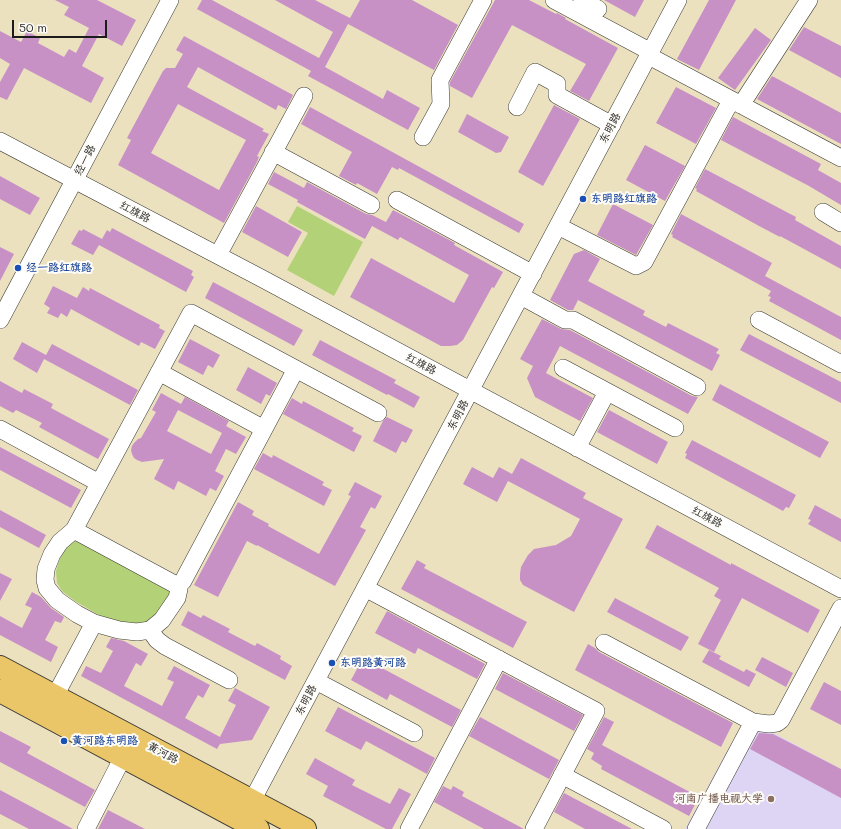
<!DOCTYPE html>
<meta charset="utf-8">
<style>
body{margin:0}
#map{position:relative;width:841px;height:829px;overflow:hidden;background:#ebe1bf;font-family:Mali,sans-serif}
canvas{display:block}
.scale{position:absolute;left:12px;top:20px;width:95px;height:18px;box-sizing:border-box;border:2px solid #1c1c1c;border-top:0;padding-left:5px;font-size:12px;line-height:14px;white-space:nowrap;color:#1c1c1c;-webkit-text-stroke:3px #fdfcf7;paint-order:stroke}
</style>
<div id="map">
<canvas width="841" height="829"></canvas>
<div class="scale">50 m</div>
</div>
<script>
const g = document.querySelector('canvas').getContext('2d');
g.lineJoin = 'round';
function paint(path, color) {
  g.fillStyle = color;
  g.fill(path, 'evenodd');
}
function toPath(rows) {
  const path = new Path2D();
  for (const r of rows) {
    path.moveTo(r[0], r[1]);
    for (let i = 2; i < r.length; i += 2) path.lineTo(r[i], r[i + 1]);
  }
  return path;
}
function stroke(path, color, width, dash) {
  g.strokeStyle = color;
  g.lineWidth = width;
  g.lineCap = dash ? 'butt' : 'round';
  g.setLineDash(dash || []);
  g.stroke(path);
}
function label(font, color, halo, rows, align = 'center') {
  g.font = font + ' Mali,"LXGW WenKai TC",sans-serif';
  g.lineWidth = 4;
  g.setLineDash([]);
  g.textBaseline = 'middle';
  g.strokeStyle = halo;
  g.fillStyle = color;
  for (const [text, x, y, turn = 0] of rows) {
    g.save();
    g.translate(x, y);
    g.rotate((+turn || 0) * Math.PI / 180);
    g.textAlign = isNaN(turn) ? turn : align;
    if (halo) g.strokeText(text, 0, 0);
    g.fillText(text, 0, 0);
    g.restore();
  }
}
paint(toPath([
 [759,725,841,769,841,829,685,829,727,751,741,758]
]), '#ded5f5');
paint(toPath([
 [297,206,363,242,334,296,287,270,308,233,288,222],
 [78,537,170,587,169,602,147,624,115,621,97,614,75,601,62,591,57,583,56,571,59,561,64,551,72,541]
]), '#b3d177');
paint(toPath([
 [55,0,97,0,136,20,122,46,99,34,82,66,104,78,91,103,24,68,7,100,0,97,0,82,10,64,0,58,0,31,21,42,27,31,40,38,38,43,64,57,69,49,76,53,89,28,64,15,69,7],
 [202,0,212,0,319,58,333,32,275,0,315,0,342,14,350,18,360,0,412,0,458,25,434,70,348,24,325,67,383,99,387,90,420,108,408,130,308,76,311,71,197,9],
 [495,0,529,0,556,14,557,13,566,18,565,19,618,48,589,101,570,91,586,64,512,25,472,98,450,86,450,82],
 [604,0,644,0,635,17],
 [709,0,736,0,699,70,677,59],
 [804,27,841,46,841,78,789,50],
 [755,28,771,40,735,90,718,78],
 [184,36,293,95,286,109,278,105,276,110,198,67,187,87,264,129,262,131,269,134,257,156,259,157,257,162,224,223,118,165,131,140,127,138,163,71,166,68,175,68,183,54,176,50],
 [178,104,246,140,219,190,151,153],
 [772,76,841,113,841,144,757,99],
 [676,87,716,108,696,144,656,123],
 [554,105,580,119,543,186,518,172],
 [310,107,524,224,519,233,399,168,398,170,392,167,377,194,357,183,356,185,339,176,352,152,301,124],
 [467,114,509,137,501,152,496,153,458,132],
 [733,117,821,164,818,170,841,183,841,205,809,186,721,140],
 [645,145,685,166,665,201,626,180],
 [705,169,796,217,795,220,841,246,841,269,780,236,780,237,759,226,696,191,697,189,695,188],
 [274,172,304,188,307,182,366,214,372,215,386,222,393,210,455,243,454,245,503,272,494,288,492,287,463,340,457,345,450,346,441,346,350,297,371,258,454,303,469,275,400,237,398,240,372,226,365,239,297,202,298,200,268,184],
 [0,176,40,198,30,215,0,199],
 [613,204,653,225,636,255,597,235],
 [256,206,302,232,288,257,242,232],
 [681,214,772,263,765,276,841,317,841,340,769,301,771,297,768,296,771,291,672,237,673,235,671,234],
 [112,228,193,271,191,275,194,277,186,292,99,245,93,255,71,244,79,230,82,231,83,229,102,239,107,230,110,232],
 [0,247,14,254,0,281],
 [584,250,600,259,588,281,645,311,643,315,666,327,668,323,719,349,716,353,720,355,712,371,578,300,573,310,568,310,550,300,574,254],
 [213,282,303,330,294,346,205,298],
 [53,286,77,298,83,287,89,291,90,288,160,325,159,328,165,331,155,349,141,342,139,346,71,309,67,317,61,313,58,318,47,313,50,308,44,304],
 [542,319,561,329,570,330,692,396,698,397,688,414,560,346,546,373,593,398,580,421,535,397,527,378,533,366,520,359],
 [749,334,841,382,841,403,740,350],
 [190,339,220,355,213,368,208,365,203,375,178,362],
 [320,340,396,380,394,383,420,397,414,408,388,394,387,395,312,355],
 [22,342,46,355,52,344,138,390,130,405,44,359,37,373,13,359],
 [248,367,277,383,270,396,266,394,261,404,236,390],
 [0,381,22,393,24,389,53,404,51,408,109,439,98,459,39,427,42,423,16,410,13,413,0,406],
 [720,384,829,442,820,458,712,400],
 [161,393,181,404,185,397,229,421,226,426,246,437,236,454,226,449,215,471,224,476,216,491,210,488,206,496,178,481,174,490,154,479,164,459,142,462,137,460,134,458,132,454,131,450,132,446,134,443,138,439,141,438,156,412,152,410],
 [178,410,222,433,211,454,167,431],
 [292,398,302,404,303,401,354,428,352,431,362,436,354,452,283,414],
 [609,410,668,442,657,464,597,432],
 [387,417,413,430,406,443,402,441,396,453,373,441,383,421],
 [692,440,796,495,789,508,786,507,783,511,685,458,687,454,685,453],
 [0,447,81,490,71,508,0,470],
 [263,453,272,458,273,455,324,482,322,485,332,490,324,506,254,469],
 [521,458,586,493,583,498,623,519,574,612,523,585,520,580,520,574,521,567,528,555,534,549,556,545,571,536,580,519,508,481,497,502,463,484,472,467,493,478,499,467,512,474],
 [355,482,382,496,375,509,371,507,360,527,366,530,335,586,257,545,257,546,247,541,218,597,194,585,238,502,254,511,252,515,269,524,268,526,319,554,351,496,348,495],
 [815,505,841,519,841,542,808,524,811,520,808,519],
 [0,510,46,535,39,548,0,527],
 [657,525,731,565,731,563,820,610,808,633,742,598,714,652,698,644,721,600,714,596,719,588,645,548],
 [417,560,426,565,424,568,527,622,513,648,401,589],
 [0,573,12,579,0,601],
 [32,592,41,597,51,608,64,617,61,623,55,621,45,640,58,647,51,662,0,635,0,616,22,628,32,608,25,605],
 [615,598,689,637,681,651,607,612],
 [188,611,201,618,203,615,230,629,228,632,255,646,257,643,281,656,280,659,292,666,285,680,181,625],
 [387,611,485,664,477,679,418,648,415,654,375,633],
 [111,638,124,641,148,654,141,666,136,663,124,686,162,706,174,682,167,679,174,666,210,685,203,698,198,695,185,718,220,737,236,705,228,701,235,688,270,707,252,740,220,744,217,749,81,676,86,666,101,673,113,651,106,647],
 [588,644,595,648,599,652,733,723,721,747,575,670],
 [709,650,721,656,719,659,744,672,746,669,756,674,749,687,702,662],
 [762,657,793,673,786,687,755,670],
 [363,658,461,710,452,727,390,694,387,700,351,680],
 [503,673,583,715,574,731,495,689],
 [824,682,841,691,841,725,810,709],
 [338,707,435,758,427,774,366,741,361,750,325,731],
 [480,717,559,760,549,779,469,736],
 [604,717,614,722,602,745,699,797,689,816,601,769,602,766,591,759,594,753,587,749],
 [0,731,31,747,27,753,95,790,85,807,0,762],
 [759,733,773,734,841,769,841,798,750,749],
 [315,758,355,780,352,785,390,804,399,788,411,794,392,829,386,829,323,796,328,786,306,774],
 [443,786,451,790,453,786,464,792,462,796,524,829,484,829,434,802],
 [0,790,73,829,29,829,0,814],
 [564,793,632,829,585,829,554,812],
 [108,810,145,829,98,829]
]), '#c891c6');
const minor = toPath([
 [554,0,651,52],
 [582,0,598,9],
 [649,56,841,158],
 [741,105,809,0],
 [517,107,535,72,557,84,557,95,612,125],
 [423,137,441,104,440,80,483,0],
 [0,141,261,278,841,589],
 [273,152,371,205],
 [397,200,533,274],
 [823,212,841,223],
 [558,226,636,266,644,262,727,108,733,101],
 [218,255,304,96],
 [521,296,565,320,573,320,697,387],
 [0,320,170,0],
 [759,320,841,364],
 [563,368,675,428],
 [159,372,264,429],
 [0,429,99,483],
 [577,448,607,392],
 [74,530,191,313,378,413],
 [74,530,178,586,179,589,177,598,162,620,150,630,137,632,119,630,94,623,77,614,57,600,47,588,45,580,46,569,52,554,60,542,74,530],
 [178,586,183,581,296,369],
 [365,588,596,711,534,829],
 [150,630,157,640,165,646,229,680],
 [604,643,753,722,769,724,777,723,781,720,841,608],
 [316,681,414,733],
 [55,696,94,623],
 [562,775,663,829],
 [246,812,678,0],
 [86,829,123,757],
 [409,829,499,659],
 [696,829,753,722]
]);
const major = toPath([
 [0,667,305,829],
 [0,691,258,829]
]);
stroke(minor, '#3b3a34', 18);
stroke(major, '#3b3a34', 24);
stroke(minor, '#fff', 17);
stroke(major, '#ebc669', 22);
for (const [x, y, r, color] of [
 [583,199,4,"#1a4fb4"],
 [18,268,4,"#1a4fb4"],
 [332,663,4,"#1a4fb4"],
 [64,741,4,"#1a4fb4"],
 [771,799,4,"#8d6e63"]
]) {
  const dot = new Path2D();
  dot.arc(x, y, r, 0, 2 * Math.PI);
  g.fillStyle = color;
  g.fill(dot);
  stroke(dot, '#fdfcf7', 1.5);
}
label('11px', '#1c1c1c', '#fdfcf7', [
 ["东明路",610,128,-62],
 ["经一路",85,160,-62],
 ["红旗路",135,212,28],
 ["红旗路",421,364,28],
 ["东明路",458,415,-62],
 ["红旗路",707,517,28],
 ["东明路",306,700,-62],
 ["黄河路",163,753,28]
]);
label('bold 11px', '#164399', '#fdfcf7', [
 ["东明路红旗路",591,199],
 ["经一路红旗路",26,268],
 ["东明路黄河路",340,663],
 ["黄河路东明路",72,741]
], 'left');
label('bold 11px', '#785e54', '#fdfcf7', [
 ["河南广播电视大学",763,799]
], 'right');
</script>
